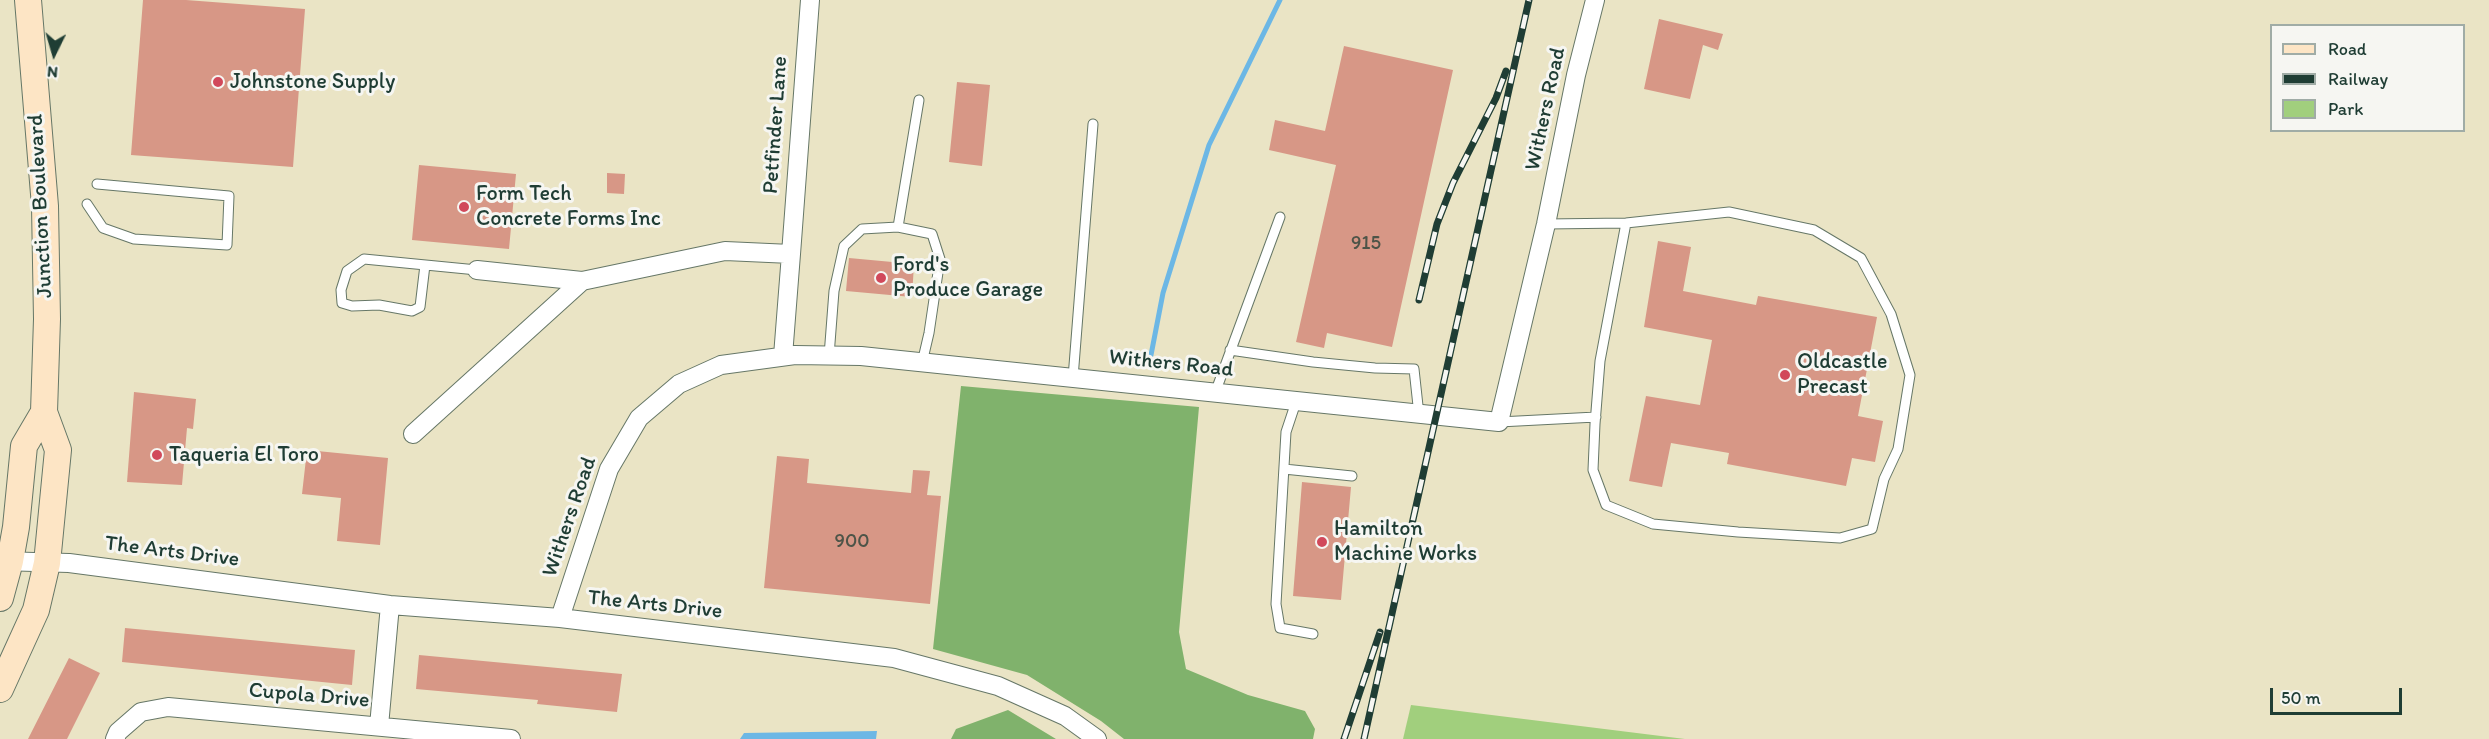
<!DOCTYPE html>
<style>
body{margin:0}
#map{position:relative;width:2489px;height:739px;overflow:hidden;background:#eae4c5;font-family:Itim,sans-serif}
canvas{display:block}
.legend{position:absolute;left:2270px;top:24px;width:195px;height:108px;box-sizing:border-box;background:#f6f6f2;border:2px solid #a0aca6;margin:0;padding:8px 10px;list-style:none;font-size:18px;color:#1f3d34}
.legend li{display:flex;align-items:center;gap:12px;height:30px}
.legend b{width:30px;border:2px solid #a0aca6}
.north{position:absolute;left:24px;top:24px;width:60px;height:60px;-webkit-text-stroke:4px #f6f6f2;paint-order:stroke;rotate:185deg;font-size:16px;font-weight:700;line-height:24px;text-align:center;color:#1f3d34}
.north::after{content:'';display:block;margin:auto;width:21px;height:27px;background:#1f3d34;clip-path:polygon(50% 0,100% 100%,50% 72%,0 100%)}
.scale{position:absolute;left:2270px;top:688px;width:132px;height:27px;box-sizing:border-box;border:3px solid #1f3d34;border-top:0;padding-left:8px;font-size:18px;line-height:21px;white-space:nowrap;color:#1f3d34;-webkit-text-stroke:4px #f6f6f2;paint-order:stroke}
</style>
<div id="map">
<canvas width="2489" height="739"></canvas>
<ul class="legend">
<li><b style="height:8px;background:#fde5c5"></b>Road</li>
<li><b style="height:8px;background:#1f3d34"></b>Railway</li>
<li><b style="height:16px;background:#a1cf7d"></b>Park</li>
</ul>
<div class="north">N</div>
<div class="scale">50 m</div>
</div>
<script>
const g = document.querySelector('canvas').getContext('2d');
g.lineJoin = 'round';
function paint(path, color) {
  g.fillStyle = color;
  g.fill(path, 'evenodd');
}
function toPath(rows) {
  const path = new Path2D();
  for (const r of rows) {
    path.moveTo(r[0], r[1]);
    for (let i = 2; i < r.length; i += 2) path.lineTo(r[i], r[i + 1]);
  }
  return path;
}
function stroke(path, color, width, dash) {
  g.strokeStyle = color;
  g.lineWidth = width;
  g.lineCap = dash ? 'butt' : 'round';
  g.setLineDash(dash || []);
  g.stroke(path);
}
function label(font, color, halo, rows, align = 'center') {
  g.font = font + ' Itim,sans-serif';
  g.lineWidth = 6;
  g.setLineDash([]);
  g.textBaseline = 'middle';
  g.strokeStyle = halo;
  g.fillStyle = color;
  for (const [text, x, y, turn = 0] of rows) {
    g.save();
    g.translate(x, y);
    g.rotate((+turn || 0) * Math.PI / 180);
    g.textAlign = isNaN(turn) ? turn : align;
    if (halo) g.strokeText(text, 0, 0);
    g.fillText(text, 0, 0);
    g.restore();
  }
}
paint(toPath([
 [1411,705,1685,739,1403,739]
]), '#a1cf7d');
paint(toPath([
 [961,386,1199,407,1179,632,1186,669,1248,695,1305,711,1315,729,1313,739,1124,739,1101,721,1027,675,933,649],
 [1008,710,1056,739,951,739,956,729]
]), '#80b26c');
paint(toPath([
 [877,731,876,739,740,739,744,733]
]), '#6cb7e5');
stroke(toPath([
 [1151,355,1163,293,1209,145,1280,0]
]), '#6cb7e5', 5);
paint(toPath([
 [143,0,186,0,305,9,293,167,131,155],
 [1659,19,1723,34,1718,50,1703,45,1690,99,1644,89],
 [1344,46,1453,70,1392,347,1327,333,1324,348,1296,342,1336,165,1269,150,1275,120,1325,131],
 [957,82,990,85,982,166,949,162],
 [419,165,516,174,509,249,412,240],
 [607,173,625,174,624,194,607,193],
 [1658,241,1691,247,1683,291,1756,305,1758,296,1877,317,1858,416,1883,421,1875,462,1852,458,1846,486,1727,464,1729,453,1671,443,1662,487,1629,481,1646,396,1700,405,1712,340,1644,327],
 [849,258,914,264,912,297,846,291],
 [134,392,196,399,193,429,187,428,182,485,127,482],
 [307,450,388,458,380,545,337,541,341,498,302,494],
 [777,456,809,459,807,483,911,493,913,470,930,471,927,495,941,496,930,604,764,588],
 [1302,482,1351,487,1341,600,1293,596],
 [125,628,355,650,352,685,122,662],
 [419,655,622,674,617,712,537,704,538,700,416,689],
 [69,658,100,673,67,739,28,739]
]), '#d79786');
const lane = toPath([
 [87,204,103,228,134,239,227,245,229,196,97,184],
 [1546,224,1626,223,1729,212,1814,230,1861,258,1891,314,1910,375,1898,449,1884,479,1872,529,1840,538,1738,532,1653,524,1606,505,1593,470,1595,424,1600,361,1626,223],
 [898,227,919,100],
 [425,265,420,307,412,311,379,305,352,306,342,303,341,290,347,271,364,259,477,270],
 [1230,350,1313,362,1375,368,1414,369,1419,415],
 [829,356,834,291,844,246,862,229,898,227,932,234,940,259,929,333,922,363],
 [1073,378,1093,124],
 [1215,393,1280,217],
 [1296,402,1286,432,1276,604,1280,628,1313,634],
 [1499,422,1596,417],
 [1284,469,1352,476]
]);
const street = toPath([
 [791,254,810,0],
 [477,270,582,281,725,251,791,254,783,356],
 [413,434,582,281],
 [0,561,69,563,390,605,560,618,894,658,998,686,1065,716,1097,739],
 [560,618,609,469,639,418,679,384,721,365,795,355,861,356,1499,422,1546,224,1576,75,1595,0],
 [379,726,390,605],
 [115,739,118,732,141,712,168,707,511,739]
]);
const secondary = toPath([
 [0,598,10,561,16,527,24,446,44,412],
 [0,689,36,610,47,563,58,450,44,412,47,319,45,206,28,0]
]);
stroke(lane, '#667767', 11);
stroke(street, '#667767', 20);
stroke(secondary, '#667767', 28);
stroke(lane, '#fff', 9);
stroke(street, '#fff', 18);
stroke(secondary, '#fde5c5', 26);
const rail = toPath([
 [1419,300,1437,224,1453,183,1496,98,1506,71],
 [1344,739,1380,632],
 [1364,739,1529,0]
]);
stroke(rail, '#1f3d34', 7);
stroke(rail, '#f6f6f2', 4.5, [14]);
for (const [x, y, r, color] of [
 [218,82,6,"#d1495b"],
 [464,207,6,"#d1495b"],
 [881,278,6,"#d1495b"],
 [1785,375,6,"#d1495b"],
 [157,455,6,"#d1495b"],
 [1322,542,6,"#d1495b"]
]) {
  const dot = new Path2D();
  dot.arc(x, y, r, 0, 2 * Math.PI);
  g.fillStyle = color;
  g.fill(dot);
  stroke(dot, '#f6f6f2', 2);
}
label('20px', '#4d5448', null, [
 ["915",1366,244],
 ["900",852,542]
]);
label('22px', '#1f3d34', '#f6f6f2', [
 ["Johnstone Supply",230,82],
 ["Form Tech",476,194],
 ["Concrete Forms Inc",476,219],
 ["Ford's",893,265],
 ["Produce Garage",893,290],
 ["Oldcastle",1797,362],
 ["Precast",1797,387],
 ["Taqueria El Toro",169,455],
 ["Hamilton",1334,529],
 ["Machine Works",1334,554]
], 'left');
label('22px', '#1f3d34', '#f6f6f2', [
 ["Withers Road",1546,109,-78],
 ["Petfinder Lane",776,125,-86],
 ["Junction Boulevard",41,206,-93],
 ["Withers Road",1171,364,6],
 ["Withers Road",570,517,-71],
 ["The Arts Drive",172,552,7],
 ["The Arts Drive",655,605,6],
 ["Cupola Drive",309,696,5]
]);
</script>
